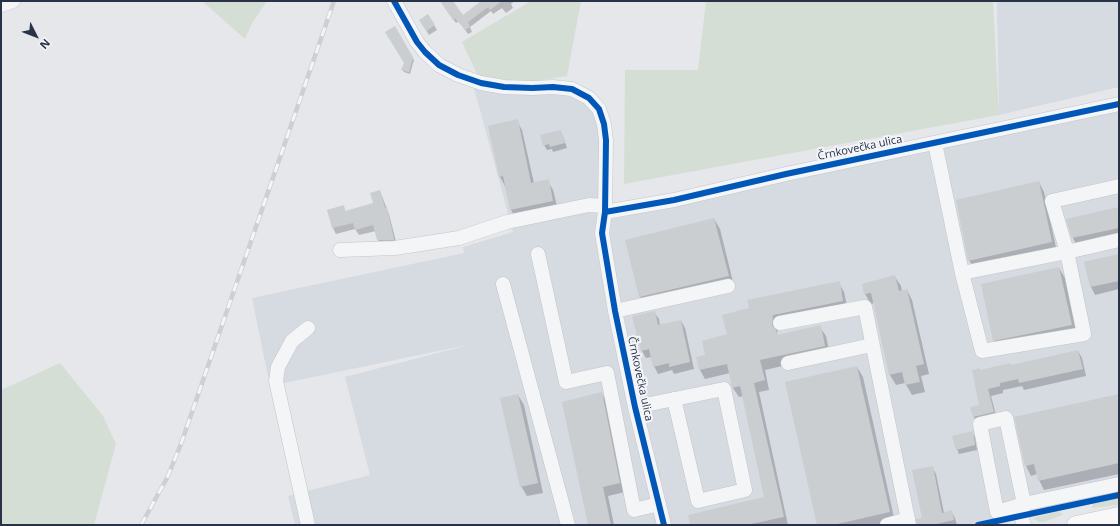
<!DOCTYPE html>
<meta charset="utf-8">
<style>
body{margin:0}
#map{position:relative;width:1120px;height:526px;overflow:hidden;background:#e5e7ea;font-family:"Open Sans",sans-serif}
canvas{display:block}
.frame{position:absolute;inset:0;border:2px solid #293347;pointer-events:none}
.north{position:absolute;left:16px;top:16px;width:40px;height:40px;-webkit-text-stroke:3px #f3f5f9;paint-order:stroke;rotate:132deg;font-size:11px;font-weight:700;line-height:16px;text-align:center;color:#293347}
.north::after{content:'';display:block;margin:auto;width:14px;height:18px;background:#293347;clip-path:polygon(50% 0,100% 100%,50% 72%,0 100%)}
</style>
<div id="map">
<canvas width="1120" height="526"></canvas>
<div class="frame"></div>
<div class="north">N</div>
</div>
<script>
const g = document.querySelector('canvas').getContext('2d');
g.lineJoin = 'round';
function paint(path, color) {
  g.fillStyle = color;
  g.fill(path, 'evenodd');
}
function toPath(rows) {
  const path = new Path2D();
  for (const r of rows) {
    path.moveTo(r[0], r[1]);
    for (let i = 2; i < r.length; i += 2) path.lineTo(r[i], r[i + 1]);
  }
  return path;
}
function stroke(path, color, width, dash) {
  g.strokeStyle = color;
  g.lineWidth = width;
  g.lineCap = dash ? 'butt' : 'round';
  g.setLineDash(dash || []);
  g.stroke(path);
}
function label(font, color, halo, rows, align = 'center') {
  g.font = font + ' "Open Sans",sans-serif';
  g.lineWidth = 4;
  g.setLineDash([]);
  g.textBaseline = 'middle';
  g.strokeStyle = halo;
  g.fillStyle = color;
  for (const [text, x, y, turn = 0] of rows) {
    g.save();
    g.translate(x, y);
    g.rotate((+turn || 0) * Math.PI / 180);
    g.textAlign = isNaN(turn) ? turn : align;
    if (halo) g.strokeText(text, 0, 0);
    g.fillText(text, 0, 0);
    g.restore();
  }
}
paint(toPath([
 [997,1,1119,1,1119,87,999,115],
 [474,88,554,92,585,101,597,114,608,220,1119,109,1119,498,994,525,295,525,288,496,370,475,345,377,472,344,270,386,252,298,464,253,463,247,513,232]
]), '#d6dae1');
paint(toPath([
 [203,1,267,1,252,23,245,39,203,2],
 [531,1,581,1,567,76,521,83,478,76,462,42],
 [706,1,993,1,999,115,624,184,625,70,698,70],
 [60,363,103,416,116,444,94,525,1,525,1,390],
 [1119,498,1119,505,1092,508,1093,504,1096,503],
 [1059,511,1063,515,1044,522,1039,522,1033,518]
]), '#d5ded5');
paint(toPath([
 [447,1,452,1,463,17,483,1,515,1,511,4,513,8,506,13,502,8,493,14,491,11,470,27,472,32,468,34,459,21,456,23,445,8],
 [423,25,434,25,437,30,429,35],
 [394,28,414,60,410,74,404,72,402,70,405,63],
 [517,121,522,130,534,183,548,181,553,190,558,210,516,219,511,210,505,186,500,177],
 [560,131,563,136,567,148,553,152,552,149,547,150,544,145],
 [1039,182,1044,192,1057,252,975,270,969,260],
 [380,191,389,214,397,245,381,246,378,240,376,231,359,235,355,229,336,234,333,228,328,210,343,206,346,212,374,204],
 [1119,208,1119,236,1077,246,1073,238,1067,220],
 [714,219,720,229,734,286,645,307,640,297],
 [1119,255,1119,289,1095,295,1091,287,1085,262],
 [1059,268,1065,278,1077,335,1000,350,994,340],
 [895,277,901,286,902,292,907,290,912,300,929,374,921,376,925,392,912,395,905,383,896,385,890,375,874,303,871,304,865,294],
 [839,283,844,292,848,310,778,324,777,334,778,336,820,327,826,336,830,355,765,370,769,390,759,392,788,525,691,525,766,498,743,396,739,397,733,388,730,373,705,379,700,370,706,356,728,335],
 [654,312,659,319,660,326,681,321,685,328,694,369,674,374,672,370,658,374,654,366,652,357,646,358,642,351,633,317],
 [1078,351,1082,358,1086,376,1024,390,1022,386,1003,390,1003,393,991,396,997,419,978,424,974,417,981,406,980,371,1011,366],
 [857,367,863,377,895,522,883,525,818,525],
 [602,394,607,403,625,492,608,496,614,525,589,525],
 [518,395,524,405,543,493,527,496,521,486],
 [1119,395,1119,474,1044,490,1039,480,1037,474,1031,476,1026,466],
 [972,432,975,437,977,450,959,454,957,449],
 [932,467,936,474,944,513,951,511,955,518,957,525,918,525,923,518]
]), '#0003');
paint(toPath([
 [440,1,453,1,463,15,481,1,502,1,490,10,488,7,468,22,470,27,465,30,455,18,453,20],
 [428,14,435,25,426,31,419,20],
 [395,26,413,57,409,72,401,70,404,63,385,32],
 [518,119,531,183,549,179,553,201,510,210,503,176,499,177,488,126],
 [561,130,565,143,550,147,549,144,543,146,540,135],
 [1039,181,1052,242,968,261,956,200],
 [380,190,385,208,387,207,394,240,377,240,373,225,355,230,353,223,332,228,327,210,344,205,345,211,373,203,370,193],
 [1119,207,1119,228,1072,238,1066,219],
 [714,218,729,276,639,297,625,240],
 [1119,254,1119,281,1090,287,1084,262],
 [1059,267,1072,325,993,341,981,284],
 [895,275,899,291,907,289,924,364,916,366,920,382,905,385,902,372,889,375,871,293,864,294,862,284],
 [840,281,843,301,773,315,772,325,776,330,777,335,821,325,825,346,760,360,765,380,754,383,784,517,746,525,690,525,688,515,764,497,740,386,732,388,727,364,699,370,696,357,705,355,702,341,727,334,722,315,749,308,747,300],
 [655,311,658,325,681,320,690,362,669,367,669,363,653,367,649,349,641,351,632,316],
 [1078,350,1083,369,1019,383,1018,379,1000,383,1000,386,988,389,994,412,973,417,970,407,979,405,972,370,980,368,980,370,1011,363,1011,365],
 [857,366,890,512,833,525,817,525,785,382],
 [602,392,620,483,603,487,611,525,588,525,562,402],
 [518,394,538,483,520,487,500,398],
 [1119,394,1119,463,1038,481,1034,464,1025,466,1014,417],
 [973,431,975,445,956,450,952,436],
 [933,466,942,513,952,510,954,520,932,525,917,525,916,519,922,518,912,470]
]), '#cbced1');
const minor = toPath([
 [394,1,417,42,425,52,439,65,458,75,481,83,504,87,532,88,553,87,572,89,589,98,599,109,604,124,606,140,605,212,602,233,615,311,635,407,664,525],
 [1,5,13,1],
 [935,143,962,273,1067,252,1052,201,1119,186],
 [605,212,674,200,786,174,1119,104],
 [340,250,395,248,459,238,507,222,589,205,605,206],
 [538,254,566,382,607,373,634,510,659,504],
 [962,273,982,351,1084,334,1067,252,1119,240],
 [503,284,568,525],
 [615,311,728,286],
 [780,323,865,307,909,525],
 [788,363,872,345],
 [635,407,724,389,745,490,698,501,674,399],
 [308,525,276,381,278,367,292,341,308,328],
 [887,525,908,519],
 [1024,525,1021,516,1024,504,1006,418,980,424,997,512,1024,504,1119,484]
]);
const major = toPath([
 [1076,525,1119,516]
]);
stroke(minor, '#c3c5c8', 15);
stroke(major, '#c1c4c8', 19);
stroke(minor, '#f4f5f7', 14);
stroke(major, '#f8f8f8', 18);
const rail = toPath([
 [141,525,167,478,181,444,334,1]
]);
stroke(rail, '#cecfd2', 4.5);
stroke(rail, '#f3f5f9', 3, [9]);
stroke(toPath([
 [394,1,417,42,425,52,439,65,458,75,481,83,504,87,532,88,553,87,572,89,589,98,599,109,604,124,606,140,605,212,602,233,615,311,635,407,664,525],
 [605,212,674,200,786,174,1119,104],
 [978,525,1119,495]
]), '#0057b8', 6);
label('11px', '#293347', '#f3f5f9', [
 ["Črnkovečka ulica",860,148,-12],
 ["Črnkovečka ulica",640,379,78]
]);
</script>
